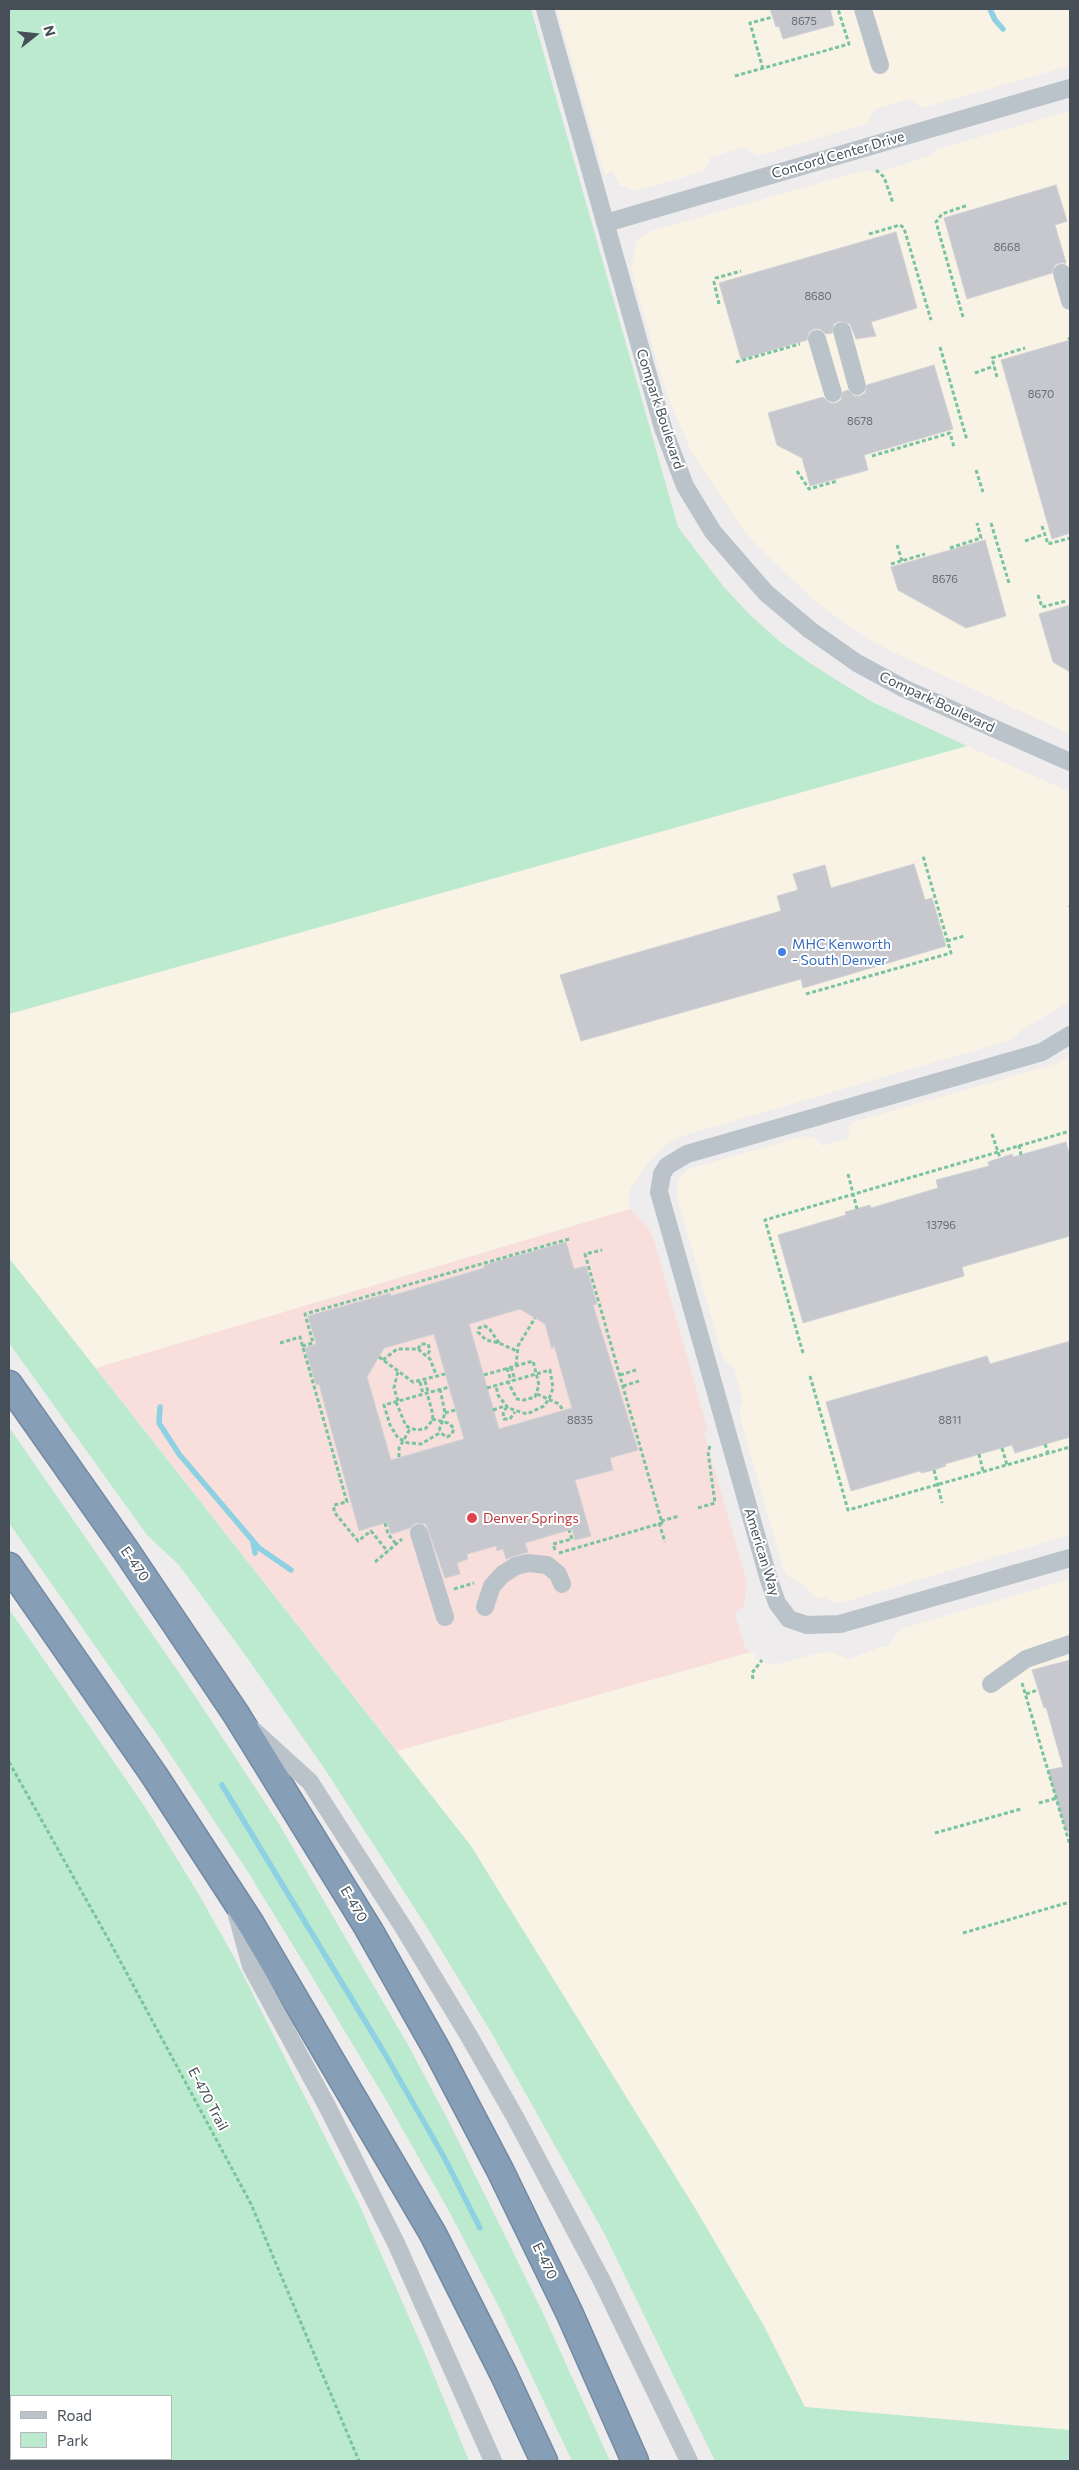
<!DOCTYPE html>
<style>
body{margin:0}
#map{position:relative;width:1079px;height:2470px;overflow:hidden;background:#eeecec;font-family:Commissioner,sans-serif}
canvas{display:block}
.frame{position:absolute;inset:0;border:10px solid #464f57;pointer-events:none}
.legend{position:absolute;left:10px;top:2395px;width:162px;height:65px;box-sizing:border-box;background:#fff;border:1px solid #b5b9bc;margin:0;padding:6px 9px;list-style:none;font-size:15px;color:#464f57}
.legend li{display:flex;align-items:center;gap:10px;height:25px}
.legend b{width:25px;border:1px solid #b5b9bc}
.north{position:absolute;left:10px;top:10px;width:50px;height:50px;-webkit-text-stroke:4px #fff;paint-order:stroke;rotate:74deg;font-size:14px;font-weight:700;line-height:20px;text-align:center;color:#464f57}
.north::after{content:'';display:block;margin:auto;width:18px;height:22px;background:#464f57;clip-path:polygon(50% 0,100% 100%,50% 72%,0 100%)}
</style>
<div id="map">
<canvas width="1079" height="2470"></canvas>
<div class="frame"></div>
<ul class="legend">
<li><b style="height:6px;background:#bbc3ca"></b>Road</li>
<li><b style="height:14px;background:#bceace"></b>Park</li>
</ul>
<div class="north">N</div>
</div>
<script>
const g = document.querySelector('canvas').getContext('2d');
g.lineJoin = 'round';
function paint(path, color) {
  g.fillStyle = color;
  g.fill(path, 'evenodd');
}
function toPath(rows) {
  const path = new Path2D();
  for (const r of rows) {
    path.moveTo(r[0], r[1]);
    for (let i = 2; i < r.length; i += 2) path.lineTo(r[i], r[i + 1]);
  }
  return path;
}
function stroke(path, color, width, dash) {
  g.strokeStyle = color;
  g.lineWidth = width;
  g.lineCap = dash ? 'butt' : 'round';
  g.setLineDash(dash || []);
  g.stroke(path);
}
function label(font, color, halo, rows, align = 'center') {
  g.font = font + ' Commissioner,sans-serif';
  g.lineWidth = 4;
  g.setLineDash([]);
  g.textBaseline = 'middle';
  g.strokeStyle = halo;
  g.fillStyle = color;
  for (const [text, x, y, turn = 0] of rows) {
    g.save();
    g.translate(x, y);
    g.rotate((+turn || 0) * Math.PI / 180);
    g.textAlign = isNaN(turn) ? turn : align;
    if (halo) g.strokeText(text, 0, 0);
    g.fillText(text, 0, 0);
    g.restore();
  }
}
paint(toPath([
 [557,9,1070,9,1070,66,922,108,909,99,874,110,867,124,757,156,744,147,711,157,704,171,637,191,619,185,612,170,605,176],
 [1070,111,1070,734,899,655,867,638,821,606,764,553,745,532,692,453,670,402,659,369,631,269,637,241,648,232,865,170,876,173,932,155,937,149],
 [967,746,1070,792,1070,1002,1021,1030,1014,1039,679,1137,666,1145,653,1157,639,1176,631,1189,628,1200,630,1209,96,1368,9,1258,9,1014],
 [1070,1056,1070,1535,837,1604,821,1596,817,1599,806,1587,788,1576,783,1568,740,1418,740,1407,743,1401,734,1368,726,1362,722,1355,680,1208,677,1197,678,1181,681,1175,691,1168,805,1136,815,1138,823,1146,848,1138,849,1127,856,1121,1055,1064],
 [1070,1579,1070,2430,805,2407,764,2326,698,2213,547,1968,471,1846,397,1751,751,1652,756,1655,754,1659,773,1665,827,1651,849,1659,883,1646,888,1647,898,1632,904,1628]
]), '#f9f3e5');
paint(toPath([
 [630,1209,647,1226,654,1240,708,1431,704,1432,747,1583,744,1606,735,1614,745,1647,751,1652,397,1751,96,1368]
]), '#f8dfdc');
paint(toPath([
 [9,9,531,9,678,527,723,586,749,614,779,641,811,664,872,702,967,746,9,1014],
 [9,1258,471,1846,698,2213,764,2326,805,2407,1070,2430,1070,2461,715,2461,604,2233,491,2032,430,1932,324,1768,246,1656,179,1565,147,1535,9,1343],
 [9,1427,195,1696,279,1824,407,2043,447,2118,541,2309,610,2461,572,2461,499,2307,450,2213,386,2100,305,1965,248,1872,156,1733,9,1523],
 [9,1609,147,1810,198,1893,235,1959,359,2204,424,2351,469,2461,9,2461],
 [171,2396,171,2459,11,2459,11,2396]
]), '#bceace');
stroke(toPath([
 [990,9,995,20,1003,29],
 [160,1407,159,1423,179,1454,259,1548,291,1570],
 [253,1542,255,1553],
 [222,1785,385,2054,444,2157,480,2228]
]), '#8dd1e3', 5.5);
const building = toPath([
 [770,9,830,9,834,25,783,39,779,26,776,27,770,9],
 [1056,185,1067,221,1055,225,1066,263,1060,263,1055,265,1052,273,967,299,944,218,1056,185],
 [896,232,917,308,871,322,876,336,856,339,850,324,840,321,834,324,832,333,826,334,820,329,814,329,809,332,807,340,741,359,719,283,896,232],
 [1070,340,1070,533,1052,539,1001,360,1070,340],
 [934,365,953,429,864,455,868,470,810,486,802,458,777,445,768,413,823,397,830,403,836,403,841,400,843,392,848,390,854,396,860,396,865,393,867,385,934,365],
 [985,540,1006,616,966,628,898,590,891,567,985,540],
 [1070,605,1070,672,1053,662,1039,614,1070,605],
 [914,864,925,900,932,898,946,946,803,988,801,979,581,1041,560,975,781,911,777,896,798,890,793,874,825,865,831,888,914,864],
 [1066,1142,1068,1150,1070,1150,1070,1236,962,1267,964,1276,803,1323,778,1235,846,1215,845,1212,870,1205,871,1208,938,1188,936,1180,989,1166,988,1162,1012,1154,1013,1157,1066,1142],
 [566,1242,574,1269,586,1266,597,1304,593,1305,638,1450,610,1458,613,1470,575,1480,591,1536,575,1540,572,1529,525,1543,528,1552,506,1559,503,1549,497,1551,496,1546,467,1554,468,1559,457,1563,460,1574,445,1578,426,1524,416,1523,410,1528,391,1534,387,1522,359,1531,319,1384,316,1385,305,1348,316,1344,308,1316,390,1293,391,1296,484,1268,484,1265,566,1242],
 [520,1309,545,1324,552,1349,554,1345,572,1408,499,1429,469,1324,520,1309],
 [434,1334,464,1439,391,1460,367,1377,384,1348,434,1334],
 [1070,1341,1070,1437,1015,1453,1012,1445,945,1464,946,1466,934,1470,921,1473,920,1471,851,1491,826,1402,987,1356,990,1364,1070,1341],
 [1070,1660,1070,1831,1066,1831,1048,1770,1063,1767,1046,1707,1044,1708,1032,1670,1070,1660]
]);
paint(building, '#c7c8ce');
stroke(building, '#d0d2d7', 1);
const highway = toPath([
 [9,1384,125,1549,236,1714,368,1928,437,2050,500,2170,569,2312,635,2461],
 [9,1566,154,1775,251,1924,433,2234,504,2375,544,2461]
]);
stroke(highway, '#7289a3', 29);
stroke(toPath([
 [763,69,750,23,773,17],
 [735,76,849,44,838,9],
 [876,170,884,177,893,203],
 [869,234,900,225,904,228,931,320],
 [719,304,714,282,716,278,741,271],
 [963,317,936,222,942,214,968,205],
 [1068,339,1070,338],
 [940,347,967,440],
 [736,362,800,344],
 [975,373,994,366],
 [997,377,992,358,1025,348],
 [872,456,950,433,954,447],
 [976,470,983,492],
 [797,471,809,489,837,481],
 [991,523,1009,583],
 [1042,526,1048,544,1070,538],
 [1025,541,1045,534],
 [897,545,902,561],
 [950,548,981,538,977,523],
 [891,564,925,554],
 [1038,595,1042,607,1066,601],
 [1069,907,1070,906],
 [947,941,964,936],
 [806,994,951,953,923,856],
 [992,1134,1000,1158],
 [1019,1145,1021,1155],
 [848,1174,857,1209],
 [280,1343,300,1337,347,1502,334,1505,334,1512,358,1541,371,1531,388,1552],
 [499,1343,489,1328,484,1326,479,1328,478,1332,486,1340,499,1343,517,1351],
 [302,1346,313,1343,305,1314,569,1239],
 [418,1349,421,1344,428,1344,430,1350,427,1356],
 [803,1353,765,1220,1070,1131],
 [379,1357,413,1382,445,1374],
 [383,1360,397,1349,418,1349,430,1359,437,1377],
 [516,1366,518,1346,535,1318],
 [511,1367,515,1380],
 [507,1368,511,1381],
 [484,1375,533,1361,539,1385,535,1397,524,1400,517,1399,508,1382],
 [620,1375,636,1370],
 [810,1376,848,1510,1070,1447],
 [425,1381,428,1392],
 [420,1382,423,1394],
 [623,1386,639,1381],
 [487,1388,550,1370,553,1388,549,1399,544,1406,527,1414,508,1408,498,1395,496,1386],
 [440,1389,445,1413,438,1434,421,1444,408,1443,398,1438,390,1425,384,1405,449,1387],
 [537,1394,559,1404,563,1410],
 [398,1401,394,1388,398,1371],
 [396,1402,406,1426,416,1430,425,1429,432,1421,433,1415,427,1393],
 [507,1407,503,1412,504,1419,510,1419,515,1412],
 [493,1410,505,1406],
 [445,1413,455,1410],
 [432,1419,448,1423,454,1428,452,1434,447,1437,439,1432],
 [1045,1444,1048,1453],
 [1002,1448,1007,1465],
 [979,1454,983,1471],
 [399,1457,399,1448,410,1429],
 [934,1470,942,1503],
 [698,1508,715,1503,708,1452,710,1446],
 [661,1521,679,1516],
 [385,1523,388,1534,396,1544],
 [659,1523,665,1542],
 [555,1550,553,1544,572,1539,569,1530],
 [559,1553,662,1523,585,1254,602,1250],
 [375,1562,402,1539],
 [454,1589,474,1583],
 [753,1679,752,1673,762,1660],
 [1022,1683,1070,1845],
 [1026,1694,1038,1690],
 [9,1762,111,1944,251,2204,359,2461],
 [1039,1803,1057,1798],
 [935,1833,1021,1809],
 [963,1933,1070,1902]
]), '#78c49f', 3, [4, 2.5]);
stroke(toPath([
 [545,9,663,428,685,486,713,532,766,593,810,630,857,663,905,689,1070,762],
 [863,9,880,65],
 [606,223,1070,88],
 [1062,273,1070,301],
 [842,331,857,386],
 [817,339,833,393],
 [1070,1035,1042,1052,687,1154,667,1166,662,1174,659,1192,769,1580,777,1603,789,1619,807,1625,840,1624,1070,1558],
 [419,1533,445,1617],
 [485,1607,492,1586,503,1574,516,1566,528,1563,547,1565,558,1574,562,1584],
 [991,1684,1026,1659,1070,1644],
 [254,1731,310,1782,405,1930,469,2036,515,2117,602,2281,689,2461],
 [237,1915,251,1966,327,2106,396,2243,493,2461]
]), '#bbc3ca', 18);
stroke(highway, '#879eb7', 26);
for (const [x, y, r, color] of [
 [782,952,5,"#3f7fe0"],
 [472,1518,6,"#e0444e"]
]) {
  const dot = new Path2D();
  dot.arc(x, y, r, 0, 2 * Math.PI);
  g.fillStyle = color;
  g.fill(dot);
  stroke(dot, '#fff', 2);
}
label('11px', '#666d75', null, [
 ["8675",804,21],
 ["8668",1007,247],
 ["8680",818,296],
 ["8670",1041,394],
 ["8678",860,421],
 ["8676",945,579],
 ["13796",941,1225],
 ["8835",580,1420],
 ["8811",950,1420]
]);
label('14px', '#464f57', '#fff', [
 ["Concord Center Drive",838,155,-16],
 ["Compark Boulevard",660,409,72],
 ["Compark Boulevard",937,702,25],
 ["American Way",762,1552,73],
 ["E-470",135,1564,55],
 ["E-470",354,1904,59],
 ["E-470 Trail",208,2099,62],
 ["E-470",545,2261,64]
]);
label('14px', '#366cbe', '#fff', [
 ["MHC Kenworth",792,944],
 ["- South Denver",792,960]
], 'left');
label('14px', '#be3a42', '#fff', [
 ["Denver Springs",483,1518]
], 'left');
</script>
